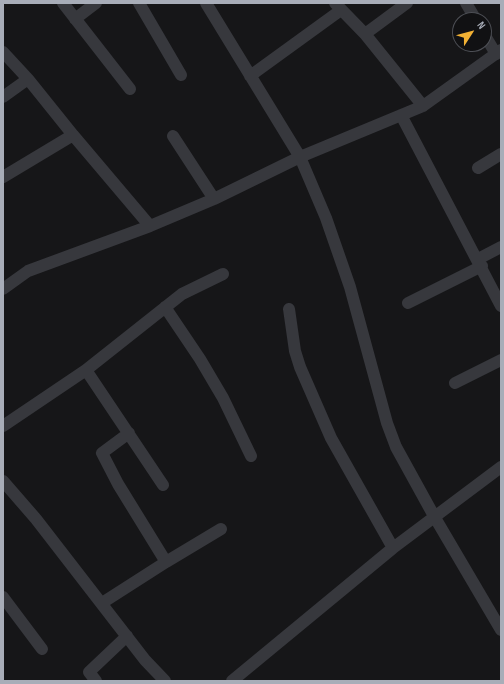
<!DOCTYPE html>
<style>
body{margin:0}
#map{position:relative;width:504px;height:684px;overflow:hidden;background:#161618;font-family:"Sofia Sans Condensed",sans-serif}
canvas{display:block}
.frame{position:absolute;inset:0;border:4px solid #a8adb8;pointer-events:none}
.north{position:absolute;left:452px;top:12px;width:40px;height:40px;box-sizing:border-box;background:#111113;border:1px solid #4d4f55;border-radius:50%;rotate:54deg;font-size:11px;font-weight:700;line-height:16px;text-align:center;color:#a8adb8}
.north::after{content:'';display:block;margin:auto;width:14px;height:18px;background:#f2b134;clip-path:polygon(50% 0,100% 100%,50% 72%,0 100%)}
</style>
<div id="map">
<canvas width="504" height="684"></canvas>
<div class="frame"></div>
<div class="north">N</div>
</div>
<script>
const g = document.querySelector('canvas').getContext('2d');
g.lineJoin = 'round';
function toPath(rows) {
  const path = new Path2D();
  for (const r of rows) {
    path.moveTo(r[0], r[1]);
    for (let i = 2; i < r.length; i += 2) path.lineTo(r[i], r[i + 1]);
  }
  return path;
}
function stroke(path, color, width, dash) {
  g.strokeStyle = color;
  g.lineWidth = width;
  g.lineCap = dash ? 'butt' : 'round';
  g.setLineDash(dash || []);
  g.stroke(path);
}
stroke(toPath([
 [63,3,130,89],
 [139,3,181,75],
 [206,3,300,157,326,218,350,287,387,423,396,447,434,516,501,630],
 [335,3,365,34,423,106],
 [466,3,476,20],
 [75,19,96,3],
 [365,34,407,3],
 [484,34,496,54],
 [3,52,28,79,73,135,150,226],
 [250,76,341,10],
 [3,97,28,79],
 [401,115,501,306],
 [173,136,214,199],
 [478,168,501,154],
 [3,177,73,135],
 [478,259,501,247],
 [3,289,28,271,150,226,214,199,300,157,423,106,501,50],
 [408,303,482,266],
 [165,307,200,359,223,398,251,456],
 [289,309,295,351,300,367,331,438,393,548],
 [86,370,163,485],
 [455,383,501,360],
 [3,426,86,370,182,294,223,274],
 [129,433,102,453,118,484,166,562],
 [3,481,36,519,145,660,165,681],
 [3,597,42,649],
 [102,603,166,562,221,529],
 [96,681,89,672,127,636],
 [232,681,393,548,501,467]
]), '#37383d', 12);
</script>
